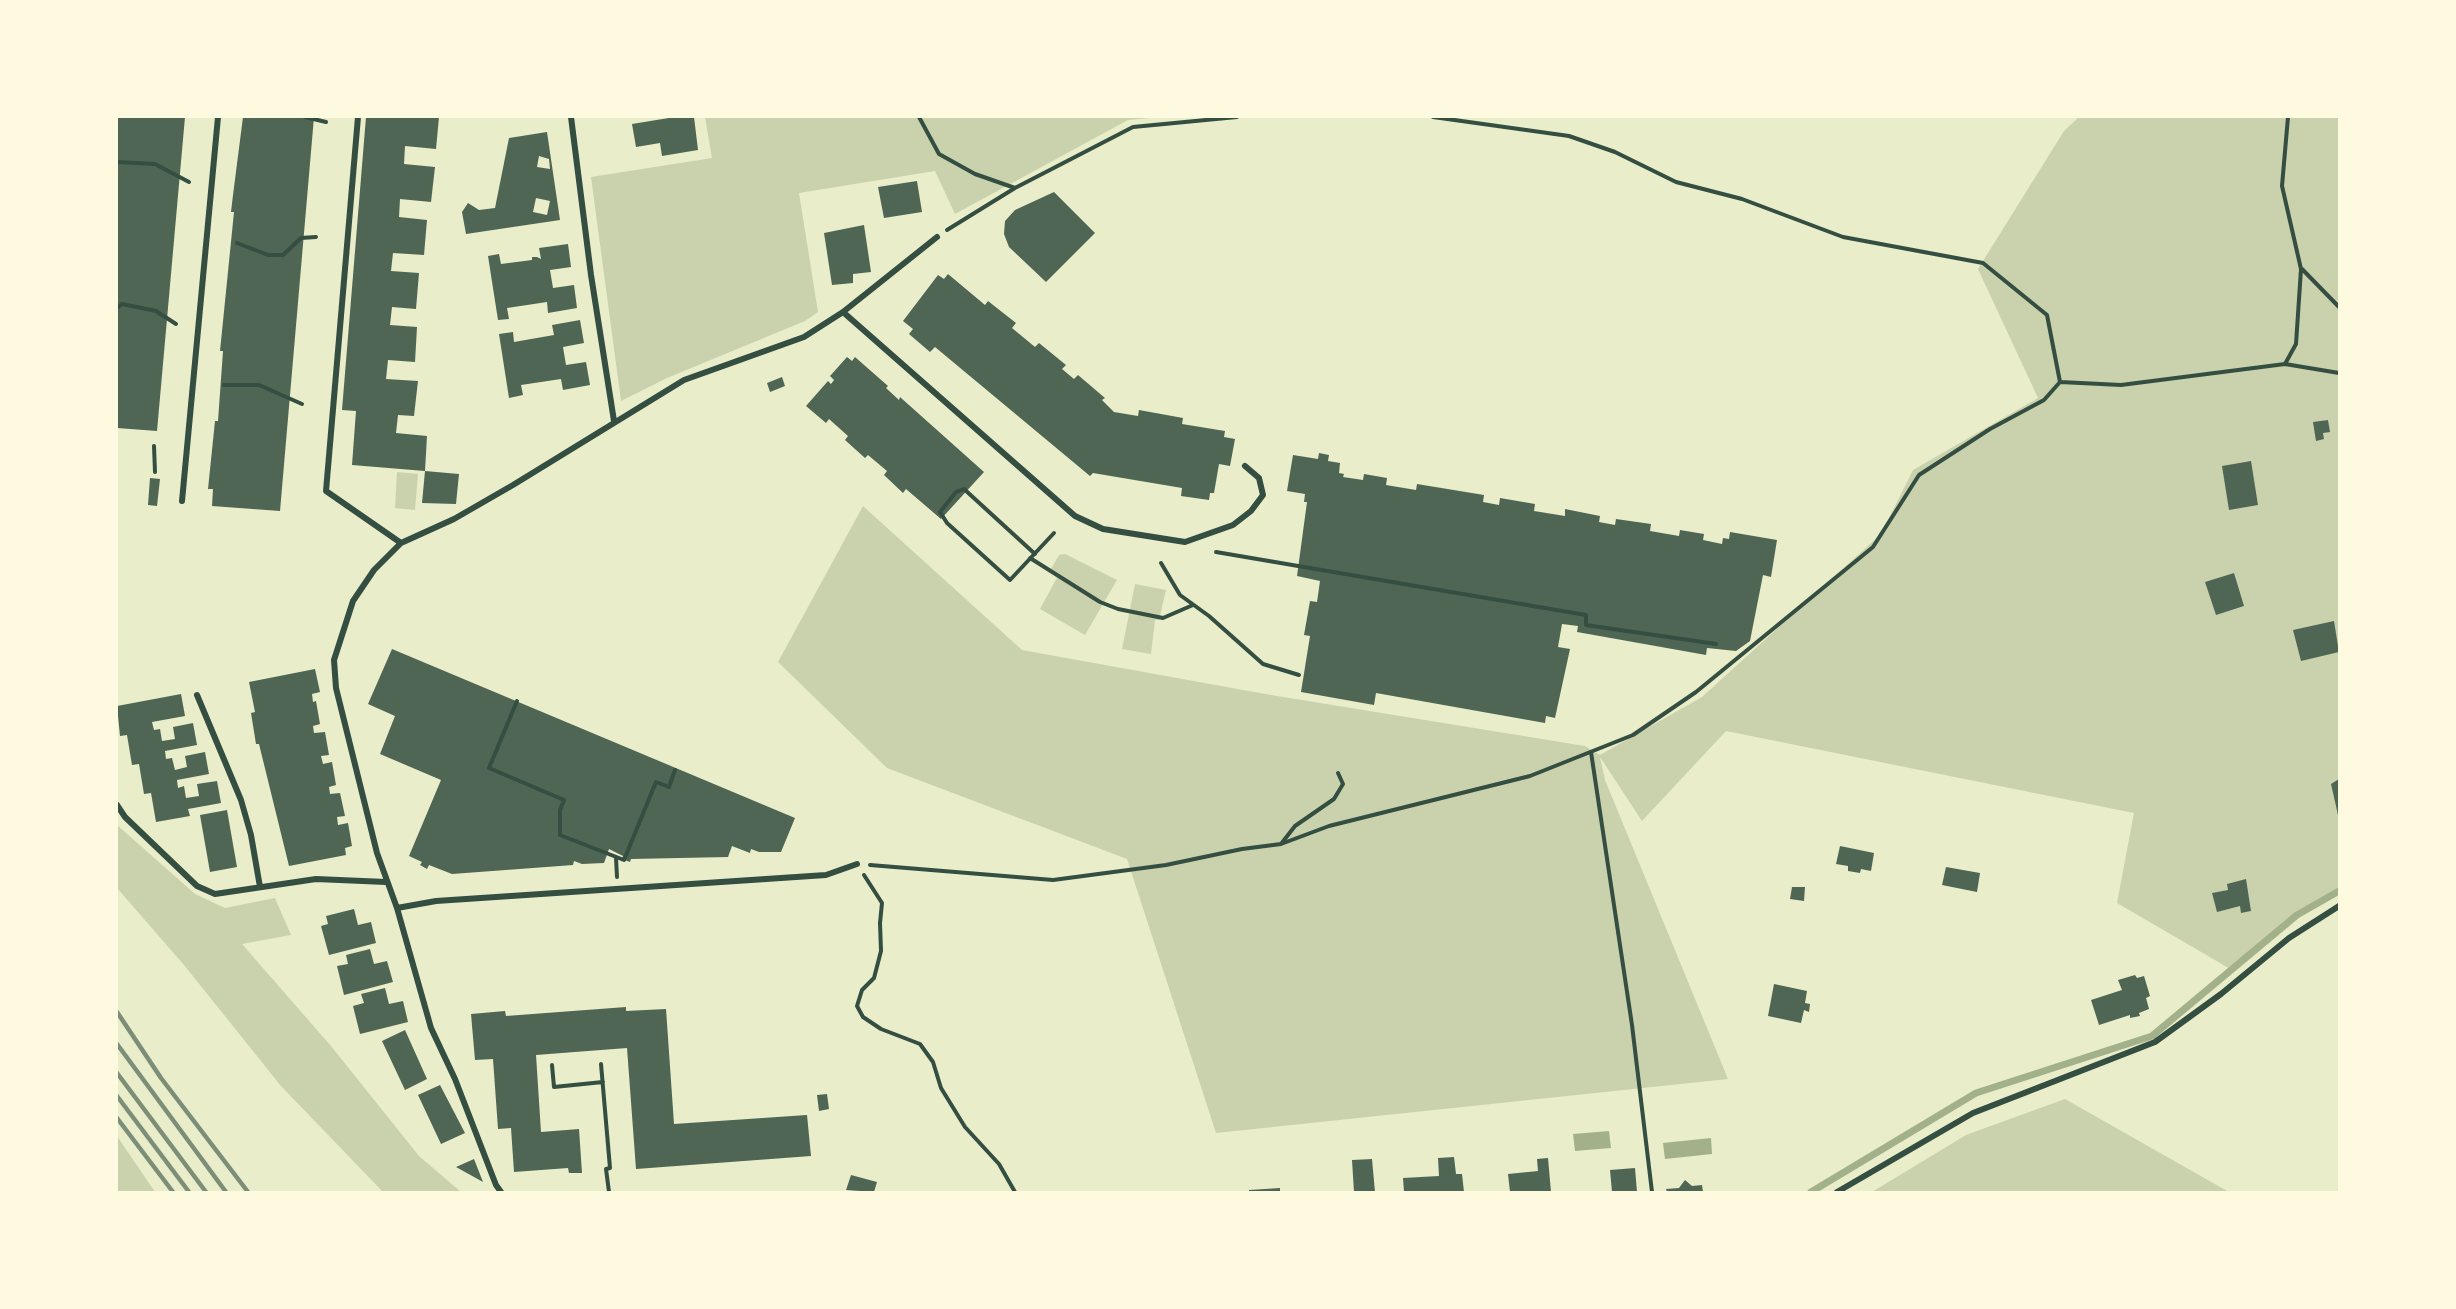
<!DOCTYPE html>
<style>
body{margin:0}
#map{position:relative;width:2456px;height:1309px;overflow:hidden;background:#e9edc9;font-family:Montserrat,sans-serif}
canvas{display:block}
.frame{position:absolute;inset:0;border:118px solid #fefae0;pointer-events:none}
</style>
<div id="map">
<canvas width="2456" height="1309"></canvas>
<div class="frame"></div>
</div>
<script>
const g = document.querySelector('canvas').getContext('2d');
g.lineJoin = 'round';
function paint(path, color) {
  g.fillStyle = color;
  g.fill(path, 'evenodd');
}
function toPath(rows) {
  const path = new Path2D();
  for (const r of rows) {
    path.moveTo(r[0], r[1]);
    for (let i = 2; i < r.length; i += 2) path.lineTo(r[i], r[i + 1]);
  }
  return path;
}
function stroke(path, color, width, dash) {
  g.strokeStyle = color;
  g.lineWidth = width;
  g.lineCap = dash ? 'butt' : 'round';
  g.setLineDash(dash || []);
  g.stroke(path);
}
paint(toPath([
 [705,117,1160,117,1128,120,955,214,935,171,799,193,818,312,805,321,667,378,621,401,591,177,712,158],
 [2079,117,2339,117,2339,890,2292,919,2232,970,2117,903,2134,813,1726,731,1642,821,1600,757,1605,780,1728,1079,1216,1133,1127,859,887,768,778,662,863,506,1022,650,1271,695,1585,746,1600,755,1702,697,1881,534,1913,470,2038,398,1978,269,2064,131],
 [397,472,418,474,415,510,395,508],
 [1065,554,1117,580,1085,635,1040,609,1059,574,1051,569,1059,555],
 [1135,584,1166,590,1159,620,1155,620,1151,654,1122,649],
 [117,825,195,894,225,908,275,898,291,935,242,944,331,1046,419,1156,461,1192,383,1192,281,1086,184,965,117,888],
 [2065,1099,2229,1192,1872,1192,1966,1135],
 [117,1136,153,1189,155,1192,117,1192]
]), '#cad2ad');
paint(toPath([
 [1609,1131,1611,1148,1575,1151,1573,1134],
 [1711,1138,1712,1154,1665,1159,1663,1143]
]), '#a3b18a');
stroke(toPath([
 [1811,1192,1976,1093,2152,1036,2297,915,2339,891]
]), '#a3b18a', 7);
paint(toPath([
 [117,117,185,117,157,431,117,428],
 [243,117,314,117,280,511,212,506,213,489,208,489,215,421,218,421,223,351,220,351,234,212,231,212,233,195],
 [366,117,439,117,436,149,405,146,404,164,435,167,431,202,400,199,399,217,427,220,424,255,393,253,391,271,419,273,416,309,392,307,390,325,417,327,415,362,388,360,386,379,418,381,414,416,398,415,396,433,427,436,425,471,352,465,356,411,342,410],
 [675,117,694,117,698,150,662,156,660,143,636,147,632,124],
 [547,132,560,220,466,234,462,212,468,203,479,210,495,208,509,138],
 [539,156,549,159,550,169,537,167],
 [536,198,550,201,547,215,533,212],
 [917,181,922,212,884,218,878,187],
 [1054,192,1095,233,1046,282,1009,247,1004,234,1005,221,1015,210],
 [864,225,871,272,853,274,853,283,832,285,824,233],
 [568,244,571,267,550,270,553,288,574,285,577,308,548,313,547,302,507,308,509,319,498,320,488,256,499,254,501,264,532,260,532,257,537,257,541,259,539,248],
 [948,274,985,305,988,301,1016,323,1012,328,1035,347,1039,343,1066,365,1062,369,1074,379,1078,375,1105,398,1102,400,1114,412,1138,416,1139,410,1183,418,1182,424,1225,431,1224,437,1235,439,1230,466,1219,464,1214,493,1210,493,1209,500,1181,496,1182,488,1093,473,1090,476,935,347,930,352,909,334,913,329,903,321,938,275,944,279],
 [580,320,584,343,563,347,566,365,586,362,590,385,563,390,561,379,521,385,523,395,509,398,499,334,513,332,514,342,554,335,552,325],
 [847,357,852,361,855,357,888,386,886,388,899,400,900,397,984,472,941,519,906,489,903,493,884,475,887,471,868,455,865,458,845,440,848,436,829,419,826,423,806,406,828,381,831,384,834,380,830,376],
 [782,377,785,386,770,392,767,383],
 [2328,420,2330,432,2323,433,2324,439,2316,441,2313,422],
 [1319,453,1329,455,1328,461,1340,463,1339,473,1344,474,1343,477,1363,480,1364,474,1387,478,1386,485,1416,490,1417,484,1484,495,1483,502,1499,505,1500,498,1535,504,1534,511,1565,516,1565,509,1600,516,1599,522,1615,525,1616,519,1651,524,1650,531,1679,536,1680,530,1704,534,1703,540,1722,544,1723,538,1729,539,1730,532,1777,540,1771,577,1763,575,1750,641,1736,651,1707,648,1706,655,1577,632,1578,626,1562,624,1558,647,1570,649,1555,718,1546,716,1545,723,1376,693,1374,705,1301,692,1310,636,1304,635,1310,601,1317,602,1320,581,1297,576,1307,502,1304,502,1305,494,1287,491,1293,455,1318,459],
 [2251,461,2258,505,2229,510,2222,466],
 [425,471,459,474,456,504,422,503],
 [150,478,160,479,157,506,148,505],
 [2234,573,2244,606,2216,615,2205,582],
 [2334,621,2339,652,2301,661,2293,630],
 [392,649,795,818,781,852,759,852,751,849,750,853,732,846,728,857,631,859,630,862,622,859,623,856,609,849,604,863,582,864,574,861,573,865,452,874,429,865,427,869,420,865,422,862,409,856,441,780,380,754,395,716,368,704],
 [315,669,320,692,312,694,313,702,316,701,320,724,313,726,314,733,325,732,329,755,321,756,323,764,332,762,336,785,329,787,330,794,340,793,345,816,337,817,338,825,348,823,352,846,345,848,346,855,289,866,259,744,256,744,251,713,255,712,249,682],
 [181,694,185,716,152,722,154,730,160,729,162,741,175,739,173,727,193,723,197,745,165,751,166,759,172,758,175,770,187,767,185,756,205,752,209,774,177,780,178,788,184,786,186,798,199,796,197,784,217,781,221,803,188,809,190,816,156,822,151,793,144,794,139,764,132,765,127,735,120,736,117,706],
 [2339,779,2339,815,2338,815,2331,784],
 [227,810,237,867,210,872,200,815],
 [1840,846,1874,853,1871,871,1861,869,1860,873,1848,871,1848,866,1836,864],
 [1946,867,1980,873,1977,892,1942,885],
 [2246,879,2251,911,2241,913,2240,906,2217,912,2212,893,2228,890,2227,884],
 [1792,887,1805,887,1804,901,1790,899],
 [354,909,358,925,371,922,376,943,329,955,321,926,328,924,326,916],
 [370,949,374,964,387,961,393,982,344,995,337,966,348,964,346,955],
 [2135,975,2137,978,2144,976,2150,996,2146,998,2149,1009,2139,1013,2140,1016,2130,1018,2130,1015,2099,1025,2091,1000,2122,990,2118,980],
 [1774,984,1807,991,1805,1003,1810,1004,1809,1012,1804,1010,1801,1023,1768,1016],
 [385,988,389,1004,403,1001,408,1022,360,1034,353,1006,364,1003,361,994],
 [626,1007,626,1011,666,1009,674,1124,807,1115,811,1156,636,1169,627,1048,536,1055,541,1132,579,1129,582,1173,569,1173,568,1168,514,1172,511,1128,498,1129,493,1059,475,1060,471,1014,505,1011,506,1016],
 [405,1030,427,1079,405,1090,382,1041],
 [440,1085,465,1133,441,1144,418,1095],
 [827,1094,829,1109,819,1111,817,1095],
 [1454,1157,1456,1174,1462,1174,1464,1192,1404,1192,1403,1178,1439,1176,1438,1158],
 [1548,1158,1551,1192,1510,1192,1508,1174,1538,1171,1537,1159],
 [474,1159,483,1182,456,1167],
 [1372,1159,1375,1192,1354,1192,1352,1160],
 [1635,1168,1637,1192,1612,1192,1610,1170],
 [851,1175,877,1182,874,1192,846,1190],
 [1685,1180,1692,1186,1702,1185,1703,1192,1667,1192,1666,1189,1679,1188],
 [1280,1188,1280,1192,1249,1192,1249,1190]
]), '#4f6655');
stroke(toPath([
 [305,117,326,122],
 [919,117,939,154,975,174,1015,188],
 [1433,117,1569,136,1615,152,1676,182,1742,199,1843,237,1983,263,2047,315,2060,382,2121,385,2285,364,2339,373],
 [117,162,155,164,189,182],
 [947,230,1015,188,1133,127,1237,117],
 [237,243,268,255,283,255,301,238,316,237],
 [2302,269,2339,307],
 [117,308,122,304,156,311,176,324],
 [2285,364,2296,344,2301,269,2282,186,2288,117],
 [224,385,259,385,302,404],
 [154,446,155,472],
 [1216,552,1586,615,1586,625,1716,644],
 [1035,554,964,489,956,492,940,512,947,523,1010,580,1054,533],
 [1030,558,1100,602,1118,609,1163,618,1193,605],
 [1161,563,1180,595,1209,616,1263,664,1299,675],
 [517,701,489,768,564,800,560,810,560,835,624,860,656,782,669,787,675,770],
 [1591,752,1632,1025,1652,1192],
 [1281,844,1329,826,1530,776,1633,735,1696,692,1873,547,1919,475,1990,429,2044,400,2060,382],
 [616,858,617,877],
 [870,865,1053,880,1166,865,1242,849,1281,844,1295,826,1334,799,1343,784,1338,773],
 [864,875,882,903,880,923,881,951,874,978,862,990,857,1006,863,1017,881,1029,920,1044,933,1062,941,1088,965,1127,999,1164,1015,1192],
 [601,1064,610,1168,606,1169,609,1192],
 [552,1065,554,1087,603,1082]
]), '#344e41', 4);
stroke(toPath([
 [358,117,326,491,401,543],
 [571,117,591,275,614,421],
 [843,312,1075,516,1103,529,1185,542,1233,525,1251,511,1263,495,1259,478,1245,466],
 [182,501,218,117],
 [197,695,241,800,251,835,260,887],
 [117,805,125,817,197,886,215,894,316,879,386,882],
 [397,908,436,901,826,875,857,864],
 [501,1192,496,1185,455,1079,431,1028,397,908,377,853,336,688,334,660,353,601,374,570,401,543,454,519,513,485,684,380,804,337,843,312,937,237],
 [1837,1192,1973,1113,2155,1042,2221,994,2289,938,2339,906]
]), '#344e41', 6);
stroke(toPath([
 [117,1012,161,1078,248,1192],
 [117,1044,226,1192],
 [117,1073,206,1192],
 [117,1096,189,1192],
 [117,1118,173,1192]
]), '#7c8e77', 4.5);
</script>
